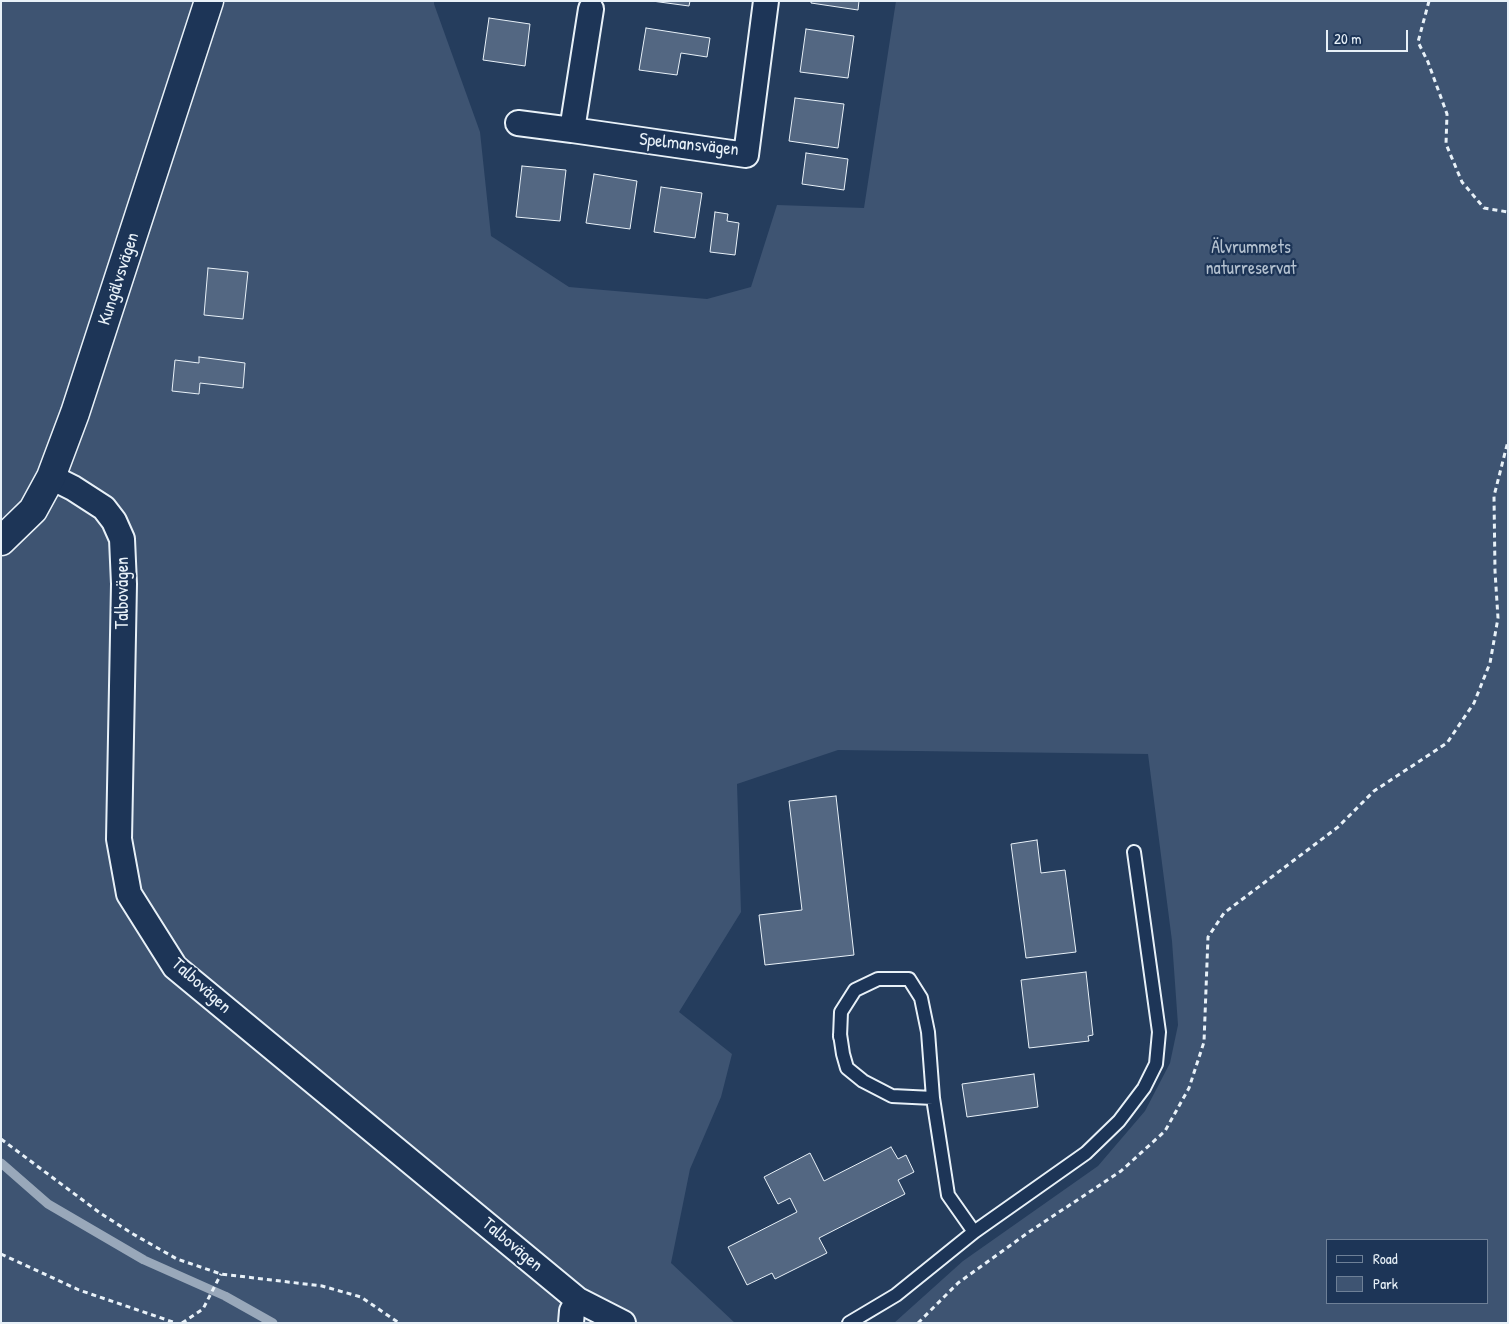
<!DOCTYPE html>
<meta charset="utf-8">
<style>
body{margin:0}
#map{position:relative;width:1509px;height:1324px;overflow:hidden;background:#253d5d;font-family:"Patrick Hand",sans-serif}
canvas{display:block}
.frame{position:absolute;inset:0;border:2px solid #e8f1f8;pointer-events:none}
.legend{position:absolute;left:1326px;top:1239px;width:162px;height:65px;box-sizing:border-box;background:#1d3557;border:1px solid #6e8097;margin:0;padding:6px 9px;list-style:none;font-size:15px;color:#e8f1f8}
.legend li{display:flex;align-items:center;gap:10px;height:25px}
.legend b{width:25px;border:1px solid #6e8097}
.scale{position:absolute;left:1326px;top:30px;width:82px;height:22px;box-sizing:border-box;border:2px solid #e8f1f8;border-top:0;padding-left:6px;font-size:15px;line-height:18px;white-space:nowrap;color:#e8f1f8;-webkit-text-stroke:4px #1d3557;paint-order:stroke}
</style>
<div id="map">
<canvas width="1509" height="1324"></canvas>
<div class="frame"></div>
<ul class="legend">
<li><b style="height:6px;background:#1d3557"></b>Road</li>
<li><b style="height:14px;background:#3e5472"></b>Park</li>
</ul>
<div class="scale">20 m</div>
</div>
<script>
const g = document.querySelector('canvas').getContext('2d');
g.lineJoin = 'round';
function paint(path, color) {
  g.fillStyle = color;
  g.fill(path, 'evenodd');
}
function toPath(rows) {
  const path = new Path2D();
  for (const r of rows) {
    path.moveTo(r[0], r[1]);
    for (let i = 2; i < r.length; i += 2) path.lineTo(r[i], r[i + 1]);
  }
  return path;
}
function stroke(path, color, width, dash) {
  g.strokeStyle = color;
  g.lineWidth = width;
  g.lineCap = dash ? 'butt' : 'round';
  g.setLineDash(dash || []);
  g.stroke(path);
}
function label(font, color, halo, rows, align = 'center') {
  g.font = font + ' "Patrick Hand",sans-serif';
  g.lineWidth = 4.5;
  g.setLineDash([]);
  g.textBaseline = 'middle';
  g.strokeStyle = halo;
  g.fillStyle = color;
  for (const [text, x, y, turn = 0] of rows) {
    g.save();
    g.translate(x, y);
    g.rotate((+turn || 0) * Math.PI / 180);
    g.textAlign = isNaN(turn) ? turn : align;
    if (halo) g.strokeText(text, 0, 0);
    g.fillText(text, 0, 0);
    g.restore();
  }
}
paint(toPath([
 [1,1,434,1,434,4,480,132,491,236,569,287,707,299,751,287,777,205,864,208,896,1,1508,1,1508,1323,894,1323,963,1261,1098,1166,1145,1111,1170,1063,1178,1025,1172,941,1148,754,838,750,737,784,741,912,679,1012,732,1054,721,1097,690,1169,671,1263,735,1323,1,1323],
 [1328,1240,1488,1240,1488,1303,1328,1303]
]), '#3e5472');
stroke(toPath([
 [1,1163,48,1204,144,1260,225,1296,273,1323]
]), '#99a8ba', 9);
const building = toPath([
 [652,1,690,1,689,6,652,1],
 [811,1,859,1,858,10,811,3,811,1],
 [489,18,530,24,525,66,483,60,489,18],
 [646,28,710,38,707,57,681,53,677,75,639,70,646,28],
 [806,29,854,36,848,78,800,72,806,29],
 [795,98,844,104,838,148,789,141,795,98],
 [806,153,848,159,844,190,802,184,806,153],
 [522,166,566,170,560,221,516,217,522,166],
 [594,174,637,181,630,229,586,223,594,174],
 [661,187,702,193,695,238,654,232,661,187],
 [715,212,728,214,727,221,739,223,735,255,710,252,715,212],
 [208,268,248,272,243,319,204,315,208,268],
 [199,357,245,363,243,388,200,383,199,394,172,391,175,360,199,363,199,357],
 [836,796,854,955,765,965,759,915,802,910,789,801,836,796],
 [1037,840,1041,873,1065,870,1076,952,1026,958,1011,844,1037,840],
 [1086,972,1093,1035,1088,1036,1089,1041,1029,1048,1021,980,1086,972],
 [1034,1074,1038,1107,967,1117,962,1084,1034,1074],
 [891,1147,898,1159,906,1155,914,1172,898,1180,905,1194,819,1238,827,1253,775,1279,772,1273,747,1285,728,1247,797,1212,790,1198,778,1204,764,1177,810,1153,824,1181,891,1147]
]);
paint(building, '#536782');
stroke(building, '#e8f1f8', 1);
const lane = toPath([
 [840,1034,843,1054,847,1068,863,1081,892,1096,933,1098],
 [840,1037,841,1012,855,990,878,979,909,979,921,998,928,1032,933,1098,948,1195,974,1232],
 [849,1323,896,1295,974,1232,1086,1153,1119,1121,1144,1088,1156,1064,1159,1032,1134,852]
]);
const street = toPath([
 [591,9,572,130,746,155,766,1],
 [518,123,572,130],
 [51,477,73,488,104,508,114,521,122,539,124,584,119,839,129,894,175,967,578,1300,623,1323],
 [571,1323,572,1311,578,1300]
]);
const secondary = toPath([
 [1,541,33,510,51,477,75,413,209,1]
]);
stroke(lane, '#e8f1f8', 16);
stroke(street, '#e8f1f8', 28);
stroke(secondary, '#e8f1f8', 31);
stroke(toPath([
 [1429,1,1418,42,1428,62,1447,114,1446,144,1462,182,1484,208,1508,212],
 [1,1139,100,1213,133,1234,177,1259,221,1274,322,1286,361,1297,399,1323],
 [1,1254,79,1290,176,1323],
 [182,1323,203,1309,221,1274],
 [918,1323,958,1283,1029,1232,1121,1171,1165,1131,1189,1088,1204,1042,1208,937,1224,913,1338,827,1374,791,1447,743,1474,703,1490,663,1498,618,1495,571,1494,496,1508,441]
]), '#e8f1f8', 3, [5, 4]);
stroke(lane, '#1d3557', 12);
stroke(street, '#1d3557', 24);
stroke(secondary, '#1d3557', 28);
label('18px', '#e8f1f8', '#1d3557', [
 ["Spelmansvägen",689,145,6],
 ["Kungälvsvägen",119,279,-72],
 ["Talbovägen",123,593,-90],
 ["Talbovägen",201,986,42],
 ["Talbovägen",512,1245,40]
]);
label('18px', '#b5c2d0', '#1d3557', [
 ["Älvrummets",1251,248],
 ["naturreservat",1251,269]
]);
</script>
